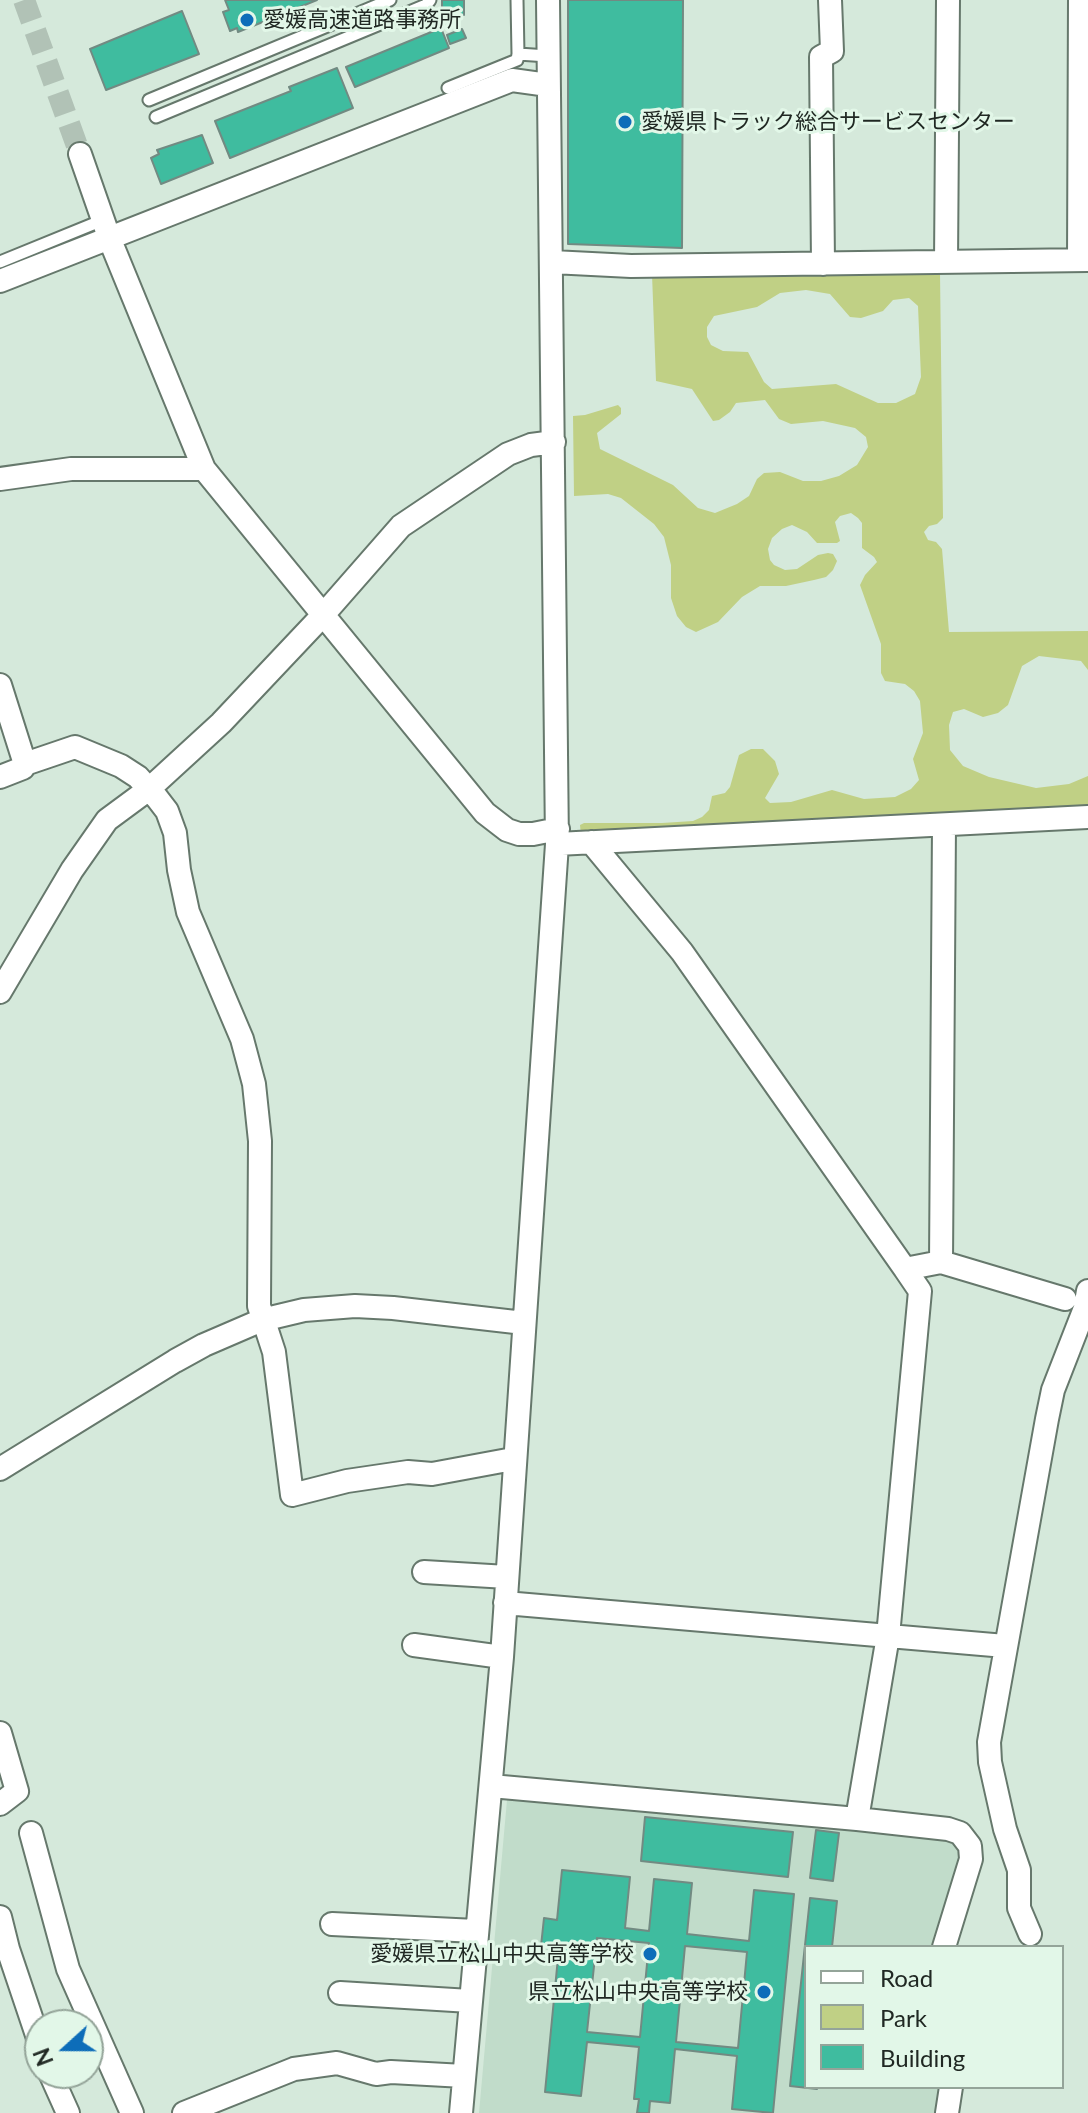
<!DOCTYPE html>
<meta charset="utf-8">
<style>
body{margin:0}
#map{position:relative;width:1088px;height:2113px;overflow:hidden;background:#d5e9db;font-family:Lato,sans-serif}
canvas{display:block}
.legend{position:absolute;left:804px;top:1945px;width:260px;height:144px;box-sizing:border-box;background:#e2f7e8;border:2px solid #94a499;margin:0;padding:10px 14px;list-style:none;font-size:24px;color:#202823}
.legend li{display:flex;align-items:center;gap:16px;height:40px}
.legend b{width:40px;border:2px solid #94a499}
.north{position:absolute;left:24px;top:2009px;width:80px;height:80px;box-sizing:border-box;background:#e2f7e8;border:2px solid #94a499;border-radius:50%;rotate:249deg;font-size:22px;font-weight:700;line-height:32px;text-align:center;color:#202823}
.north::after{content:'';display:block;margin:auto;width:28px;height:36px;background:#0d6db9;clip-path:polygon(50% 0,100% 100%,50% 72%,0 100%)}
</style>
<div id="map">
<canvas width="1088" height="2113"></canvas>
<ul class="legend">
<li><b style="height:10px;background:#fff"></b>Road</li>
<li><b style="height:22px;background:#c0d085"></b>Park</li>
<li><b style="height:22px;background:#3fbc9f"></b>Building</li>
</ul>
<div class="north">N</div>
</div>
<script>
const g = document.querySelector('canvas').getContext('2d');
g.lineJoin = 'round';
function paint(path, color) {
  g.fillStyle = color;
  g.fill(path, 'evenodd');
}
function toPath(rows) {
  const path = new Path2D();
  for (const r of rows) {
    path.moveTo(r[0], r[1]);
    for (let i = 2; i < r.length; i += 2) path.lineTo(r[i], r[i + 1]);
  }
  return path;
}
function stroke(path, color, width, dash) {
  g.strokeStyle = color;
  g.lineWidth = width;
  g.lineCap = dash ? 'butt' : 'round';
  g.setLineDash(dash || []);
  g.stroke(path);
}
function label(font, color, halo, rows, align = 'center') {
  g.font = font + ' Lato,"Noto Sans JP",sans-serif';
  g.lineWidth = 6;
  g.setLineDash([]);
  g.textBaseline = 'middle';
  g.strokeStyle = halo;
  g.fillStyle = color;
  for (const [text, x, y, turn = 0] of rows) {
    g.save();
    g.translate(x, y);
    g.rotate((+turn || 0) * Math.PI / 180);
    g.textAlign = isNaN(turn) ? turn : align;
    if (halo) g.strokeText(text, 0, 0);
    g.fillText(text, 0, 0);
    g.restore();
  }
}
paint(toPath([
 [515,1793,950,1840,964,1861,934,1947,806,1947,806,2087,946,2087,942,2113,479,2113,507,1800]
]), '#c1dcca');
paint(toPath([
 [940,273,943,518,937,524,929,526,924,532,928,540,936,542,942,549,949,632,1088,631,1088,670,1081,661,1039,656,1022,666,1008,705,998,713,983,717,964,709,953,712,949,725,950,750,963,766,989,777,1036,788,1069,784,1088,776,1088,810,581,835,580,825,584,823,662,823,693,821,702,817,709,810,712,796,725,793,730,787,739,755,751,749,763,749,775,761,779,774,765,798,770,803,791,802,832,790,864,799,895,797,911,789,919,780,913,759,923,733,920,701,914,691,905,684,885,681,881,673,881,644,860,585,865,575,877,562,874,557,862,548,862,523,858,518,851,513,840,516,835,522,840,541,837,543,817,543,807,532,792,525,782,529,772,538,768,549,770,560,774,565,785,570,797,569,818,555,828,553,833,554,837,561,833,570,826,577,814,580,786,586,760,586,742,597,718,622,696,632,686,627,677,616,671,598,671,565,664,537,654,524,621,498,608,494,574,496,573,416,585,415,618,405,621,408,621,414,597,433,600,449,673,485,698,508,715,513,737,504,749,496,757,479,764,473,780,472,803,481,821,481,839,476,857,465,868,447,866,437,855,428,823,421,791,424,779,419,765,400,736,403,730,412,719,420,713,421,692,389,656,381,652,274],
 [806,290,830,294,850,317,861,318,883,311,893,300,909,298,918,306,921,377,915,394,896,403,878,403,836,384,772,389,764,382,748,352,723,351,711,345,707,337,707,327,714,316,757,307,780,293]
]), '#c0d085');
const building = toPath([
 [225,0,317,0,238,32,237,28,230,31,223,12,229,10,225,0],
 [442,0,464,0,464,15,442,15,442,0],
 [568,0,683,0,682,248,568,244,568,0],
 [182,11,199,54,106,90,90,49,182,11],
 [441,28,449,48,355,87,346,67,441,28],
 [462,29,466,38,450,44,447,35,462,29],
 [337,68,353,108,230,158,215,121,291,91,289,87,337,68],
 [202,135,213,163,161,184,151,158,159,154,157,150,202,135],
 [645,1817,793,1832,788,1877,641,1861,645,1817],
 [816,1830,839,1833,833,1881,810,1878,816,1830],
 [562,1870,630,1877,625,1928,649,1931,654,1879,692,1883,687,1934,749,1941,754,1890,794,1894,773,2113,732,2109,737,2056,675,2049,670,2103,650,2101,649,2113,637,2113,639,2099,634,2099,639,2047,587,2042,581,2096,545,2092,559,1947,541,1946,544,1918,557,1920,562,1870],
 [597,1938,649,1943,640,2037,587,2032,597,1938],
 [685,1946,747,1952,738,2048,676,2042,685,1946],
 [810,1898,837,1901,832,1947,806,1947,806,2087,817,2089,790,2086,810,1898]
]);
paint(building, '#3fbc9f');
stroke(building, '#728a82', 2);
stroke(toPath([
 [24,0,80,154]
]), '#b1c2b6', 22, [22, 11]);
const lane = toPath([
 [517,0,518,54,548,56],
 [448,88,517,60,518,54],
 [149,100,390,0],
 [156,117,426,5,430,0],
 [0,262,103,220]
]);
const street = toPath([
 [80,154,110,240,204,469,485,813,507,830,519,834,533,834,558,829],
 [1079,260,1080,0],
 [552,262,631,266,1088,260],
 [946,262,948,0],
 [823,264,821,57,832,51,830,0],
 [0,281,512,80,548,85],
 [0,479,71,469,204,469],
 [0,685,25,764,75,747,121,766,138,777,157,798,167,811,175,833,179,870,188,912,242,1039,254,1084,260,1141,259,1306,274,1352,292,1495,347,1481,408,1472,432,1474,513,1459],
 [0,777,23,768,25,764],
 [591,842,682,952,905,1269,941,1262,1065,1299],
 [557,844,1088,817],
 [0,992,72,870,107,820,149,789,221,723,323,615,401,526,508,454,531,445,554,442],
 [941,1262,944,825],
 [0,1469,175,1361,204,1345,262,1320,304,1310,355,1306,393,1308,524,1323],
 [424,1572,507,1577],
 [505,1603,1005,1646],
 [414,1645,502,1657],
 [0,1733,17,1791,0,1804],
 [491,1786,857,1819,948,1829,960,1833,970,1846,971,1859,944,1947],
 [857,1819,888,1636,920,1291,905,1269],
 [31,1833,68,1969,132,2113],
 [0,1917,8,1949,40,2044],
 [332,1924,476,1931],
 [1030,1934,1019,1908,1019,1870,1005,1829,990,1762,989,1742,1047,1419,1053,1390,1085,1308,1088,1291],
 [340,1993,470,2001],
 [50,2073,68,2113],
 [184,2113,294,2069,337,2063,376,2074,391,2072,464,2076],
 [461,2113,502,1657,557,844,548,0],
 [947,2113,951,2087]
]);
stroke(lane, '#66786c', 15);
stroke(street, '#66786c', 26);
stroke(lane, '#fff', 11);
stroke(street, '#fff', 22);
for (const [x, y, r, color] of [
 [247,20,8,"#0d6db9"],
 [625,122,8,"#0d6db9"],
 [650,1954,8,"#0d6db9"],
 [764,1992,8,"#0d6db9"]
]) {
  const dot = new Path2D();
  dot.arc(x, y, r, 0, 2 * Math.PI);
  g.fillStyle = color;
  g.fill(dot);
  stroke(dot, '#e2f7e8', 3);
}
label('22px', '#202823', '#e2f7e8', [
 ["愛媛高速道路事務所",263,20],
 ["愛媛県トラック総合サービスセンター",641,122],
 ["愛媛県立松山中央高等学校",634,1954,"right"],
 ["県立松山中央高等学校",748,1992,"right"]
], 'left');
</script>
